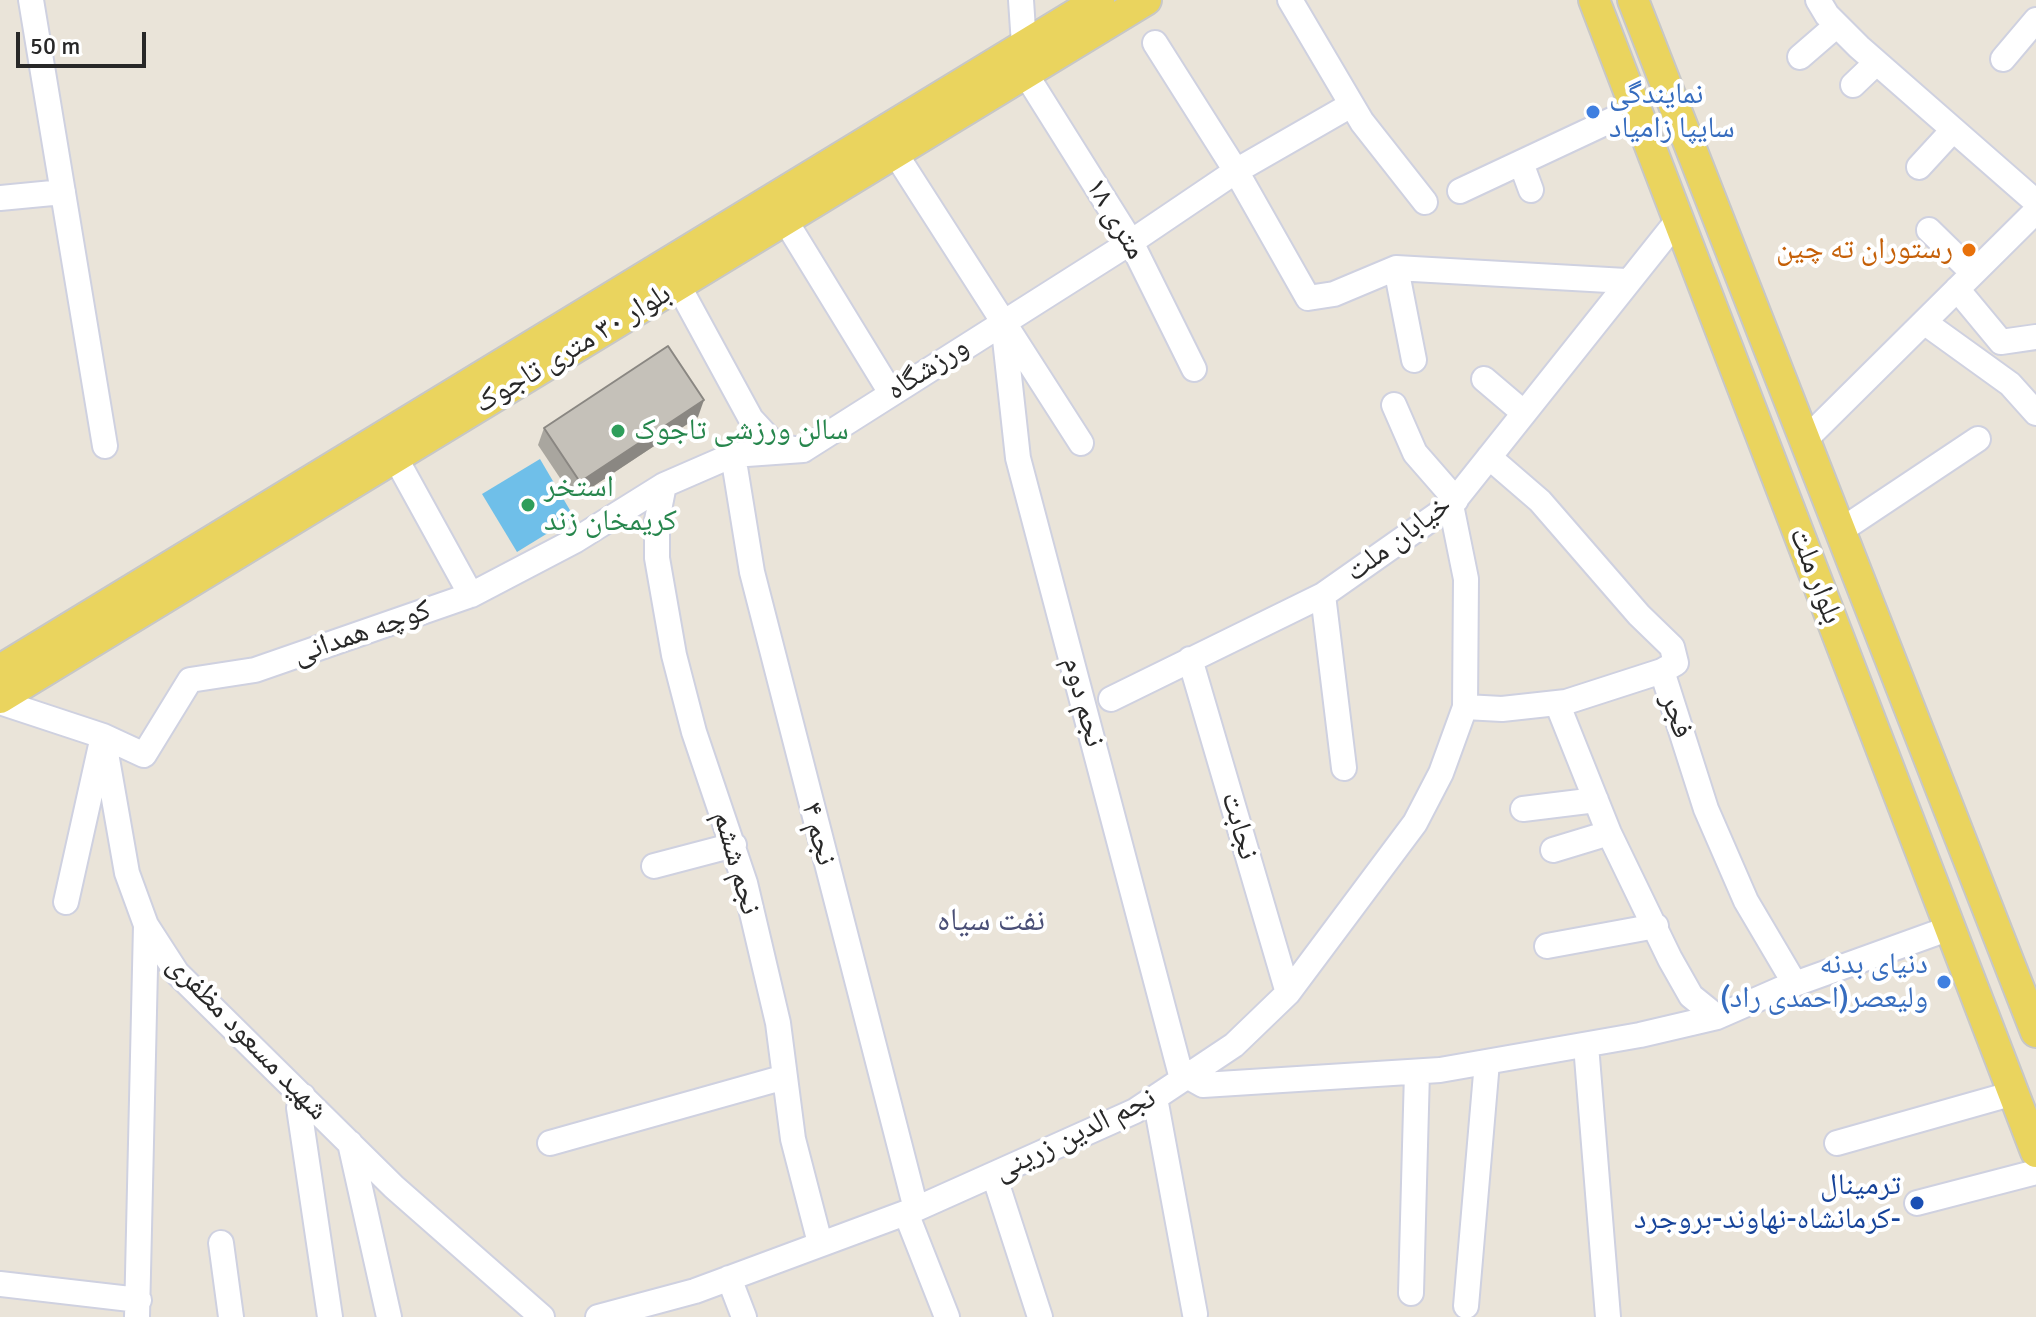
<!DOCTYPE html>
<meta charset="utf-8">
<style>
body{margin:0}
#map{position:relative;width:2036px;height:1317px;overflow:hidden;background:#eae4d9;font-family:Signika,sans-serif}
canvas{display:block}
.scale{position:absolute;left:16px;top:32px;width:130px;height:36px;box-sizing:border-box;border:4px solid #282828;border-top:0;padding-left:10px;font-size:24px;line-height:28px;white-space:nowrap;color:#282828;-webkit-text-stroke:6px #fff;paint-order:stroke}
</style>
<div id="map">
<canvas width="2036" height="1317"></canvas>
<div class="scale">50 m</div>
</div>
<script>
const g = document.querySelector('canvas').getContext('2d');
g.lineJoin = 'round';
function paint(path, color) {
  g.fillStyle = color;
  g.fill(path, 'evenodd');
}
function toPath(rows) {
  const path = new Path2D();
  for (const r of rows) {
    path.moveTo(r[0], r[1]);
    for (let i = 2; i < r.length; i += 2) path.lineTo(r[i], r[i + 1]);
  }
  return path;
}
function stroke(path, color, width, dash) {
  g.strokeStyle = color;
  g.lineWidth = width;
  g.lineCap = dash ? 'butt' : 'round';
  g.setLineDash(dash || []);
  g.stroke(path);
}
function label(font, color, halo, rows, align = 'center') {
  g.font = font + ' Signika,"Noto Naskh Arabic",sans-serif';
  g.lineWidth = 8;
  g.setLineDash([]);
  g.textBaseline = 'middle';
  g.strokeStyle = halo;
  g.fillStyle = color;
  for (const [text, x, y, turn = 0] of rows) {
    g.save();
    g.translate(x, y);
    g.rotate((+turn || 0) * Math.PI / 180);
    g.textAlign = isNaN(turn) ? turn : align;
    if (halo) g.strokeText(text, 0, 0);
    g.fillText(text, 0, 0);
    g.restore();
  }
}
paint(toPath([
 [540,459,574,517,517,552,482,494]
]), '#6fbfe9');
const minor = toPath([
 [31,0,105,446],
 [1021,0,1024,45],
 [1290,0,1362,122,1425,202],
 [1818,0,1827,15,1859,47,2036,202],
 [1155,43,1236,171,1308,298,1334,294,1396,268,1626,281],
 [1800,57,1837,25],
 [2003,59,2036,20],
 [1025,73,1131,242,1194,369],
 [1853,85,1876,63],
 [895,153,1081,443],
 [1521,163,1531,190],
 [1919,167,1953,130],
 [1460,191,1635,109],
 [0,198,63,192],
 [785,220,891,393],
 [1929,230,1973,273],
 [1396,268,1414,360],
 [678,285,751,419,777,447,803,450,1131,242,1236,171,1351,105],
 [1957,289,2001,342,2036,337],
 [1003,321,1018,458,1182,1079],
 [1924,322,2010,384,2036,413],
 [1484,379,1524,413],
 [1394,405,1415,453,1456,500],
 [1805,440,2036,211],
 [733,455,752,572,916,1209],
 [395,457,471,595],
 [664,485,657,520,657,558,674,655,694,732,745,883,778,1023,793,1139,820,1243],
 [1840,531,1978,439],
 [1323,595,1344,768],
 [1190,659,1288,993],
 [1662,671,1706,809,1746,901,1795,984],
 [1111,699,1323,595,1451,505,1678,220],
 [0,702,103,736,127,873,146,925,177,973,394,1187,542,1317],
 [1557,703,1609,833,1670,959,1691,996,1717,1017],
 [1465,707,1502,709,1566,702,1662,671,1676,663,1672,647,1639,615,1540,501,1489,457],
 [1523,809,1596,800],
 [1553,850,1609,833],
 [654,866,734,845],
 [66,902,103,736,144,755,190,680,255,670,471,595,576,540,664,485,733,455,803,450],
 [1547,946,1656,926],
 [1586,1045,1608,1317],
 [1187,1076,1203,1085,1440,1070,1640,1035,1717,1017,1781,989,1950,928],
 [303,1096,299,1108,330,1317],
 [1155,1098,1195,1314],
 [350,1143,389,1317],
 [550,1143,785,1077],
 [1837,1143,2014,1093],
 [994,1175,1040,1317],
 [1917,1203,2036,1172],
 [906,1213,947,1317],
 [221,1243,231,1317],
 [729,1278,744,1317],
 [0,1284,139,1300],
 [1411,1293,1417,1072],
 [1466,1306,1487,1062],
 [137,1317,146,925],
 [598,1317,695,1291,916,1209,1135,1111,1234,1045,1288,993,1415,823,1441,773,1465,707,1466,579,1451,505]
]);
const major = toPath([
 [1594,0,2036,1152],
 [1633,0,2036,1032],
 [0,670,1099,0],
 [0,698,1146,0]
]);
stroke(minor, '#cfd1e0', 28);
stroke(major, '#c7c7c7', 34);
stroke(minor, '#fff', 24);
stroke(major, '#ead45e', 30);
paint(toPath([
 [698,417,574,499,538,445,544,428]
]), '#a9a69f');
paint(toPath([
 [704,400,698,417,574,499,580,482]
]), '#8a8782');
const building = toPath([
 [668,346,704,400,580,482,544,428,668,346]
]);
paint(building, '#c5c1b9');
stroke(building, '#8a8782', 2);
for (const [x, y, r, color] of [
 [1593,112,8,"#3f7fe0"],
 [1969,250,8,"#e8710a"],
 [618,431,8,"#2e9e5b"],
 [528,505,8,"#2e9e5b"],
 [1944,982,8,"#3f7fe0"],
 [1917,1203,8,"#1a4fb4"]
]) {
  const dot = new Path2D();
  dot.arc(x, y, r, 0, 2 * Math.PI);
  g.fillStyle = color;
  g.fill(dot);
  stroke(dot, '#fff', 3);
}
label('30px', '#366cbe', '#fff', [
 ["نمایندگی",1609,95],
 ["سایپا زامیاد",1609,129],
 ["دنیای بدنه",1928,965,"right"],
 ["ولیعصر(احمدی راد)",1928,999,"right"]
], 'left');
label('30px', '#282828', '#fff', [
 ["۱۸ متری",1115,219,59],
 ["بلوار ۳۰ متری تاجوک",573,349,-31],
 ["ورزشگاه",928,369,-33],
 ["خیابان ملت",1399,539,-37],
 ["بلوار ملت",1815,576,69],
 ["کوچه همدانی",362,633,-19],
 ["نجم دوم",1083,702,75],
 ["فجر",1676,716,72],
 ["نجابت",1239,826,74],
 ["نجم ۴",818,834,75],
 ["نجم ششم",736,863,74],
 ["شهید مسعود مظفری",247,1038,46],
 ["نجم الدین زرینی",1075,1135,-26]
]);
label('30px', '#c56008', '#fff', [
 ["رستوران ته چین",1953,250]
], 'right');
label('30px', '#27864d', '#fff', [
 ["سالن ورزشی تاجوک",634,431],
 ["استخر",544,488],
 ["کریمخان زند",544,522]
], 'left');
label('30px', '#164399', '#fff', [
 ["ترمینال",1901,1186],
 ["کرمانشاه-نهاوند-بروجرد-",1901,1220]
], 'right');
label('32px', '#4a4f76', '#fff', [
 ["نفت سیاه",991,922]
]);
</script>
